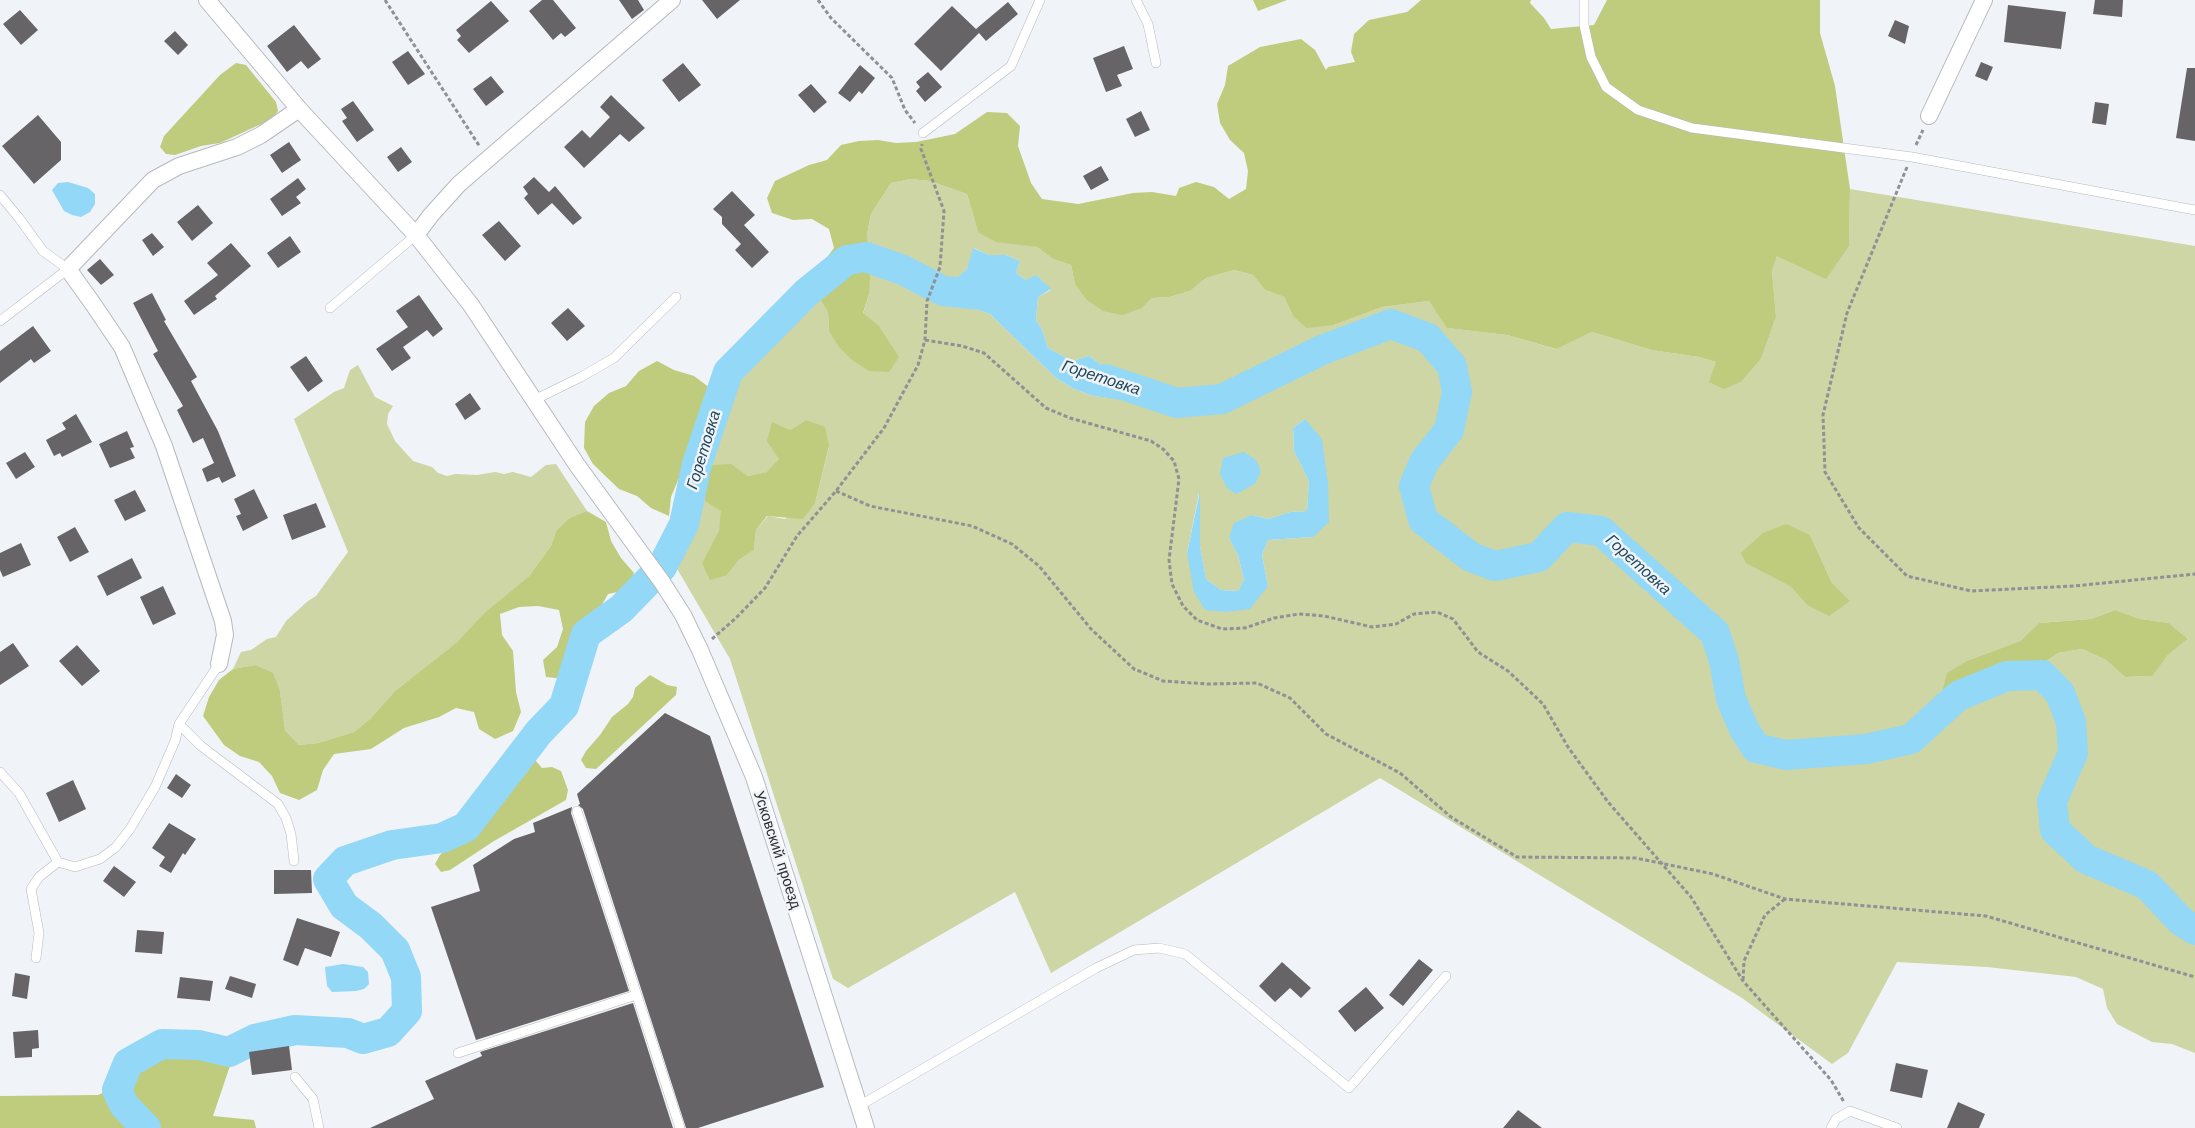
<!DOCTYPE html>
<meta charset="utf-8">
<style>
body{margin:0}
canvas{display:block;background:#f0f3f8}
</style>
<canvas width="2195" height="1128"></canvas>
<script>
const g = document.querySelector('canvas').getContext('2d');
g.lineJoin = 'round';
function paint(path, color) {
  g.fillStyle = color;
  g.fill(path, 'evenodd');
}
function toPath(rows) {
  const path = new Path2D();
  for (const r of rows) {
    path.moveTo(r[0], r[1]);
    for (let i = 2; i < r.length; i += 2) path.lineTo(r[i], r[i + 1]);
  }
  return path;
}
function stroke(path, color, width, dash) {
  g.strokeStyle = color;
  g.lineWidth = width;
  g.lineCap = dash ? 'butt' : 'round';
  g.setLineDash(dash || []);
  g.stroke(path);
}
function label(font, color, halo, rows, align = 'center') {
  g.font = font + ' "Work Sans",sans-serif';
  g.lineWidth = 5;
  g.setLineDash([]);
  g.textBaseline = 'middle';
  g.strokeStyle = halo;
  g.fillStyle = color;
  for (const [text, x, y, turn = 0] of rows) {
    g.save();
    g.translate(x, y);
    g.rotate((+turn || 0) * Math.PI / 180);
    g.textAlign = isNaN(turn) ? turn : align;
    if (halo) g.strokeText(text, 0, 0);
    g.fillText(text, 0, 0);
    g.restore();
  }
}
paint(toPath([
 [911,179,930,181,967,194,978,232,1018,244,1037,247,1053,259,1071,265,1075,284,1142,308,1152,298,1169,297,1190,291,1206,278,1234,270,1253,275,1265,290,1284,297,1293,316,1334,325,1382,307,1429,301,1448,328,1507,335,1555,349,1592,332,1652,350,1699,357,1716,362,1742,381,1761,359,1776,317,1772,271,1777,256,1849,246,1850,189,2195,246,2195,1053,2172,1044,2152,1042,2117,1024,2107,1008,2103,989,2076,977,1987,967,1897,962,1848,1053,1832,1064,1742,998,1380,778,1051,973,1015,892,848,988,833,979,730,659,676,567,676,562,687,548,700,481,730,394,766,343,817,295,828,312,829,331,878,325,863,314,869,294,867,234,871,214,891,183],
 [974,248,989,255,1006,255,1020,261,1016,273,1026,280,1051,290,1038,297,1036,320,1042,330,1048,348,1072,361,1089,356,1106,368,1131,380,1141,380,1144,398,1150,403,1094,396,1074,389,1056,378,990,314,938,295,967,269],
 [1305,419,1313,537,1268,540,1262,555,1268,586,1205,610,1187,553,1199,493,1200,546,1206,579,1221,590,1238,591,1244,580,1238,555,1229,538,1252,515,1269,519,1290,512,1307,511,1309,481,1294,451,1293,428],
 [806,420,829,447,815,503,785,519,768,516,756,530,754,550,739,560,727,575,702,563,719,530,732,464,748,476,768,472,779,459,790,430],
 [1810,535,1832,583,1807,605,1790,586],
 [2115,610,2140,619,2169,623,2188,639,2168,655,2151,676,2125,677,2106,660,2082,649,2058,653,2035,669,2010,670,1986,679,1965,692,1941,697,1969,660,2020,641,2039,623,2091,619],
 [358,365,375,397,393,406,388,414,387,424,395,441,413,461,432,467,438,473,447,476,456,474,477,475,495,472,504,474,513,472,531,477,546,465,556,464,587,511,569,518,556,531,551,546,529,576,484,613,457,642,395,691,370,719,354,732,318,743,299,745,285,730,280,691,255,665,233,669,241,652,251,650,267,639,276,637,286,621,308,601,316,596,348,552,294,419,334,392,344,388,350,370]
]), '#cdd6a4');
paint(toPath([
 [1253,0,1287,0,1258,11],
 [1421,0,1531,0,1530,3,1544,18,1551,29,1594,25,1607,0,1820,0,1820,33,1835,86,1850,189,1849,246,1826,279,1777,256,1772,271,1776,317,1761,359,1742,381,1724,389,1709,382,1716,362,1699,357,1652,350,1592,332,1556,349,1507,335,1447,328,1429,301,1382,307,1334,325,1307,328,1293,316,1284,297,1265,290,1253,275,1234,270,1206,278,1190,291,1169,297,1152,298,1142,308,1122,315,1103,311,1087,300,1075,284,1071,265,1053,259,1037,247,996,242,978,232,967,194,930,181,911,179,891,183,871,214,867,234,870,274,869,294,863,313,878,325,899,357,889,372,869,371,852,360,839,347,829,331,828,312,817,295,812,277,834,248,829,229,812,219,793,220,772,213,767,198,775,181,809,165,827,160,841,145,859,141,878,140,896,143,916,142,955,134,987,112,1007,113,1020,126,1018,146,1031,183,1042,199,1078,204,1133,193,1152,192,1176,196,1179,188,1196,182,1214,187,1229,199,1246,189,1248,171,1244,153,1230,140,1220,123,1217,104,1225,85,1228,66,1260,47,1301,39,1315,50,1326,70,1328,67,1355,62,1351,52,1354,34,1369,20,1407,12],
 [236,63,246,65,276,102,278,111,272,119,220,143,201,146,175,155,166,154,160,147,164,136,220,75],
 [657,361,674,370,694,376,710,388,708,407,698,425,693,444,671,497,669,516,651,508,637,496,619,489,593,464,584,448,585,422,594,406,609,393,626,386,639,371],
 [806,420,825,427,829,446,815,503,803,519,767,516,756,530,754,550,739,560,727,575,710,580,702,563,719,530,721,511,705,501,706,482,712,465,732,464,748,476,767,472,779,459,767,441,772,422,790,430],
 [587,511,606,522,611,541,621,558,634,573,627,590,608,594,580,643,575,662,565,679,546,677,543,660,557,647,563,629,559,610,538,606,519,607,500,614,502,635,513,651,516,692,521,712,513,731,495,739,479,729,474,712,456,708,439,717,404,728,371,749,334,754,323,770,317,790,299,800,280,793,272,776,259,762,240,756,224,745,203,716,209,697,219,680,233,669,255,665,273,673,280,691,285,730,299,745,318,743,354,732,370,719,395,691,457,642,484,613,529,576,551,546,556,531,569,518],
 [1786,524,1810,535,1832,583,1850,601,1829,616,1807,605,1790,586,1746,563,1741,553,1763,533],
 [2115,610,2140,619,2169,623,2188,639,2168,655,2152,676,2125,677,2106,660,2082,649,2058,653,2035,669,2010,670,1986,679,1965,692,1941,697,1947,673,1969,660,2020,641,2039,623,2091,619],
 [650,675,667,685,677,687,676,695,596,769,586,768,581,760,586,751,600,735,612,717,628,704,633,697,635,688],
 [535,760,542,768,552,767,561,771,568,790,566,800,494,841,450,870,441,872,435,864,440,855,500,802,508,786],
 [168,1050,214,1057,233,1057,213,1116,254,1120,256,1128,0,1128,0,1096,98,1095,107,1091,126,1072,151,1059,159,1053]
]), '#bfcb7d');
paint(toPath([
 [68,182,88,188,95,194,95,204,90,212,81,217,72,215,64,211,52,190,58,183],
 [973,248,989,255,1006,255,1020,261,1016,273,1026,280,1036,275,1051,289,1038,297,1036,320,1042,330,1048,348,1072,361,1089,356,1106,368,1131,380,1141,380,1144,398,1150,404,1094,396,1074,389,1056,378,990,314,937,295,967,269],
 [1305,419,1322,439,1328,484,1329,522,1313,537,1268,540,1262,555,1268,586,1250,609,1226,612,1205,610,1194,592,1187,553,1200,491,1200,546,1206,579,1221,590,1238,591,1244,580,1238,555,1229,538,1234,523,1252,515,1269,519,1290,512,1307,511,1309,481,1294,451,1293,428],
 [1244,452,1256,460,1261,471,1255,484,1236,494,1227,488,1220,474,1223,458],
 [343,964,363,967,368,972,369,984,364,989,356,991,332,992,327,986,325,967]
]), '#93d8f7');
stroke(toPath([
 [1105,379,1177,403,1222,399,1322,350,1391,324,1428,338,1452,366,1457,392,1449,430,1424,462,1414,486,1423,520,1471,557,1495,566,1539,557,1567,527,1601,531,1715,633,1724,661,1731,699,1744,729,1756,748,1786,755,1866,749,1911,739,1958,696,2007,676,2042,675,2060,693,2071,722,2073,753,2052,801,2055,830,2086,859,2147,885,2181,921,2195,930],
 [146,1128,124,1105,117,1090,128,1063,162,1044,199,1045,229,1052,255,1039,295,1030,348,1033,363,1039,388,1032,407,1011,406,977,395,950,371,926,344,906,328,879,345,861,392,845,442,838,466,827,539,732,564,706,586,634,621,609,662,567,684,524,697,464,728,372,806,293,847,260,866,257,903,270,943,291,982,295]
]), '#93d8f7', 30);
paint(toPath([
 [542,0,553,0,576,28,565,37,561,33,553,40,529,11],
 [619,0,638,0,644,10,632,19],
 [702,0,740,0,717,19],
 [2095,0,2123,0,2122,17,2093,14],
 [491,1,509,21,469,53,457,40,461,36,456,30],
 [1008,2,1018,14,986,41,979,33,941,71,914,44,952,6,977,30,976,29],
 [2008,5,2066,12,2061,49,2004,42],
 [20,10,38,30,21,45,3,24],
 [1895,20,1909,26,1905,44,1888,36],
 [294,25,321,59,308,69,301,61,287,72,267,46],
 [175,31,188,45,178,55,164,41],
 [1124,46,1133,69,1117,75,1122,86,1106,92,1093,58],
 [408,51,425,74,408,85,392,62],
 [1981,62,1993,67,1987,81,1975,76],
 [683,63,701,85,679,102,662,80],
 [860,65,875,78,862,94,859,91,850,102,838,93],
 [2187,68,2195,68,2195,141,2176,138],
 [928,72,942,87,925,102,916,91,920,87,916,82],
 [491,76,504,92,486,106,473,89],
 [811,84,827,102,814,113,798,95],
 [611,95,645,128,629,142,620,134,584,168,564,147,582,130,590,138,610,117,600,107],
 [353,101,374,130,357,142,342,121,347,118,341,109],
 [2095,102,2109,104,2106,125,2092,123],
 [1141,111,1150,130,1135,137,1126,119],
 [38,115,61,142,61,160,34,184,2,146],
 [289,142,301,160,282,173,270,155],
 [401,147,412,162,398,172,387,157],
 [1101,166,1109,180,1091,190,1083,176],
 [534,177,549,192,555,186,582,218,573,225,552,203,538,215,524,198,528,194,523,187],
 [298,178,306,189,296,197,301,203,282,216,270,199],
 [732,191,755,215,744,225,769,252,752,268,735,250,741,244,722,224,722,217,713,209],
 [198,205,213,223,192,241,177,222],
 [499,221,521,246,505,261,482,235],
 [152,233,164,247,153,256,142,240],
 [290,236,301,252,278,268,267,253],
 [231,243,251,266,215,296,217,299,194,315,184,301,218,275,207,263],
 [100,259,114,275,101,285,87,270],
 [152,293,166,320,164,321,197,377,191,381,218,431,236,476,222,483,219,477,207,482,202,469,214,463,203,438,193,443,177,410,183,406,153,354,158,351,133,303],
 [419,295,443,329,433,337,427,330,403,347,411,358,392,371,376,349,408,327,396,311],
 [568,308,585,326,567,341,551,323],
 [33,326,51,351,34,363,31,359,0,383,0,351],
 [306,356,323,381,308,392,290,367],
 [470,393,481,409,465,420,455,404],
 [76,414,92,442,62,457,60,453,54,456,46,440,66,429,62,423],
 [127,431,134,447,130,448,135,458,110,468,99,444],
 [25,452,35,467,16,479,6,463],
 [254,489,268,518,243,531,236,516,241,514,234,499],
 [135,490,146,511,125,521,114,500],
 [316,503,326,527,292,540,283,515],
 [75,527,89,552,70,562,57,537],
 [21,543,31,565,3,577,0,570,0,553],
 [132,558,142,578,107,596,97,576],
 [163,586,176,614,153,625,140,597],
 [13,643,29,666,0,685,0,652],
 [77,645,100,671,82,686,59,661],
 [665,713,710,736,824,1087,698,1128,686,1128,583,809,578,805,580,804,577,794],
 [176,774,191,785,182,798,167,788],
 [73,780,86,809,59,822,46,793],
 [572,807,571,813,629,991,476,1040,431,907,480,891,473,865,514,839,535,832,533,823],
 [169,823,196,839,185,855,183,853,171,873,159,866,165,857,152,848],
 [114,866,136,882,124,897,103,881],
 [274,870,311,870,312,893,274,894],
 [297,918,340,932,331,957,305,948,298,966,283,960],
 [137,930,164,932,162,954,135,952],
 [1419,959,1433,970,1403,1006,1389,995],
 [1282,962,1311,988,1301,998,1290,988,1275,1002,1259,986],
 [15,973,30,976,27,999,12,996],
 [230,976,256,984,252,998,225,989],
 [180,977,213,981,210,1001,177,998],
 [1366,987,1384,1008,1355,1032,1338,1011],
 [633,1003,673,1128,370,1128,434,1099,425,1081,482,1056,480,1052],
 [38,1030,39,1048,32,1049,32,1057,15,1058,13,1032],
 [289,1046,292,1070,252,1075,249,1052],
 [1896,1063,1928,1070,1922,1098,1890,1091],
 [1958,1102,1985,1114,1979,1128,1947,1128],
 [1518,1110,1542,1128,1503,1128]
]), '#676468');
const service = toPath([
 [1136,0,1148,24,1156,63],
 [1584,0,1584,25,1591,57,1606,87,1638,110,1692,128,1912,157,2195,210],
 [923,133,1011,66,1040,0],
 [0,195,19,218,43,251,68,269,0,321],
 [330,308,416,235],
 [534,400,581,377,614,358,676,297],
 [179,724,201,746,278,804,286,818,291,834,294,861],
 [0,772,19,793,58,862,75,867,100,859,116,847,130,829,155,787,175,741,179,724,219,664],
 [577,811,680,1128],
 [36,958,39,933,31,889,39,877,58,862],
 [458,1053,636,995],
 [295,1077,313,1099,319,1128],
 [859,1106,1096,968,1134,950,1159,948,1185,954,1349,1088,1446,976],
 [1831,1128,1836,1119,1850,1111,1897,1128]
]);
const minor = toPath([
 [207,0,299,109,416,235,471,305,577,465,662,582,683,615,700,650,754,777,866,1128],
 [1929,116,1984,0],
 [416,235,431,215,459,184,672,0],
 [219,664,225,635,223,621,164,446,122,347,93,304,68,269,153,180,179,166,237,147,261,135,299,109]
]);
stroke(service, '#b6b9be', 10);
stroke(minor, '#b6b9be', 18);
stroke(toPath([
 [385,0,480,147],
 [818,0,831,18,892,78,905,110,915,123],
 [1916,145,1923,130],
 [1907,167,1847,313,1823,415,1825,472,1859,528,1907,576,1971,591,2074,586,2195,574],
 [925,340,962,346,984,353,1046,408,1070,418,1151,441,1163,449,1174,461,1179,479,1169,560,1172,584,1183,606,1197,620,1222,629,1245,628,1274,618,1299,614,1324,616,1372,627,1396,624,1414,614,1437,612,1453,619,1478,652,1508,671,1543,704,1568,747,1608,802,1691,897,1743,981,1831,1080,1844,1102],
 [836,491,870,506,972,526,1012,544,1039,566,1091,629,1134,669,1163,681,1208,684,1257,683,1290,698,1326,734,1400,773,1451,817,1517,857,1636,858,1713,874,1785,899,1986,916,2195,977],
 [712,639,736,618,765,588,797,536,836,491,884,428,918,365,925,340,927,301,940,267,944,211,921,149,922,144],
 [1743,980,1744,961,1765,915,1785,899]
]), '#8f9195', 3, [4, 2.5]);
stroke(service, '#fff', 9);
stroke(minor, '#fff', 16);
label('15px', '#2a2b2d', '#f0f3f8', [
 ["Усковский проезд",777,850,72]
]);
label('italic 16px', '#1f4758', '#f0f3f8', [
 ["Горетовка",1101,378,18],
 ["Горетовка",704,450,-73],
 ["Горетовка",1638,565,42]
]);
</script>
